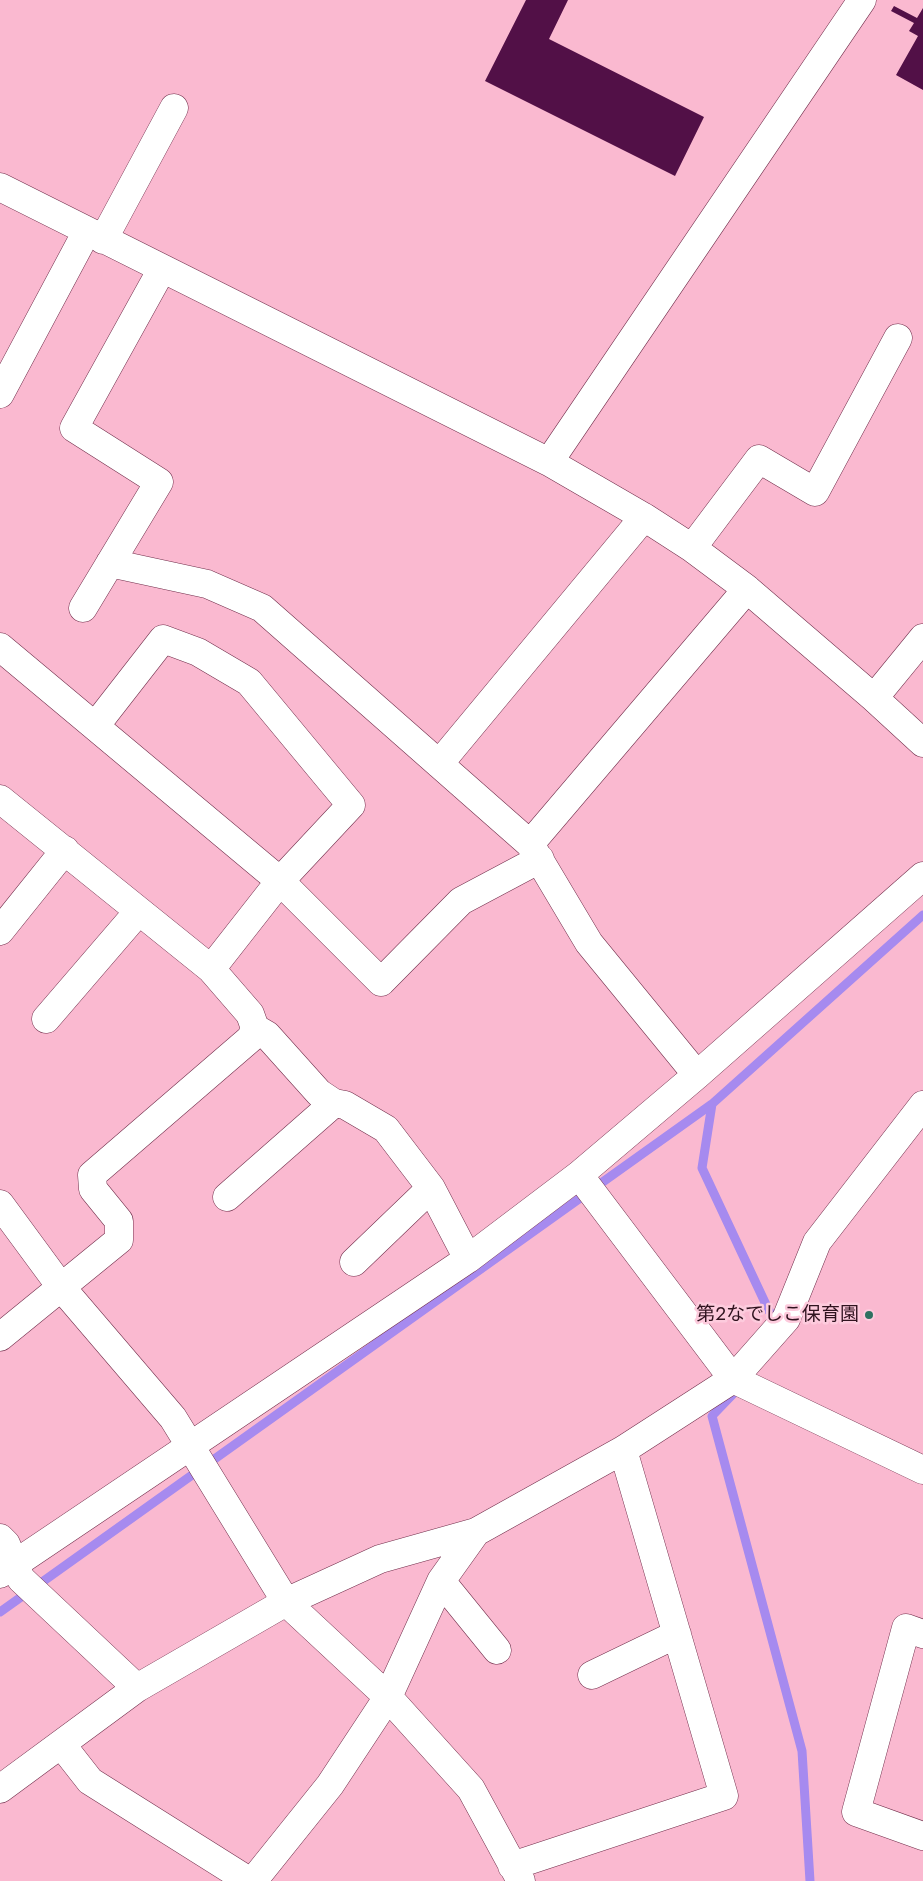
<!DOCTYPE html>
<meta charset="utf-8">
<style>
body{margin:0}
canvas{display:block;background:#fab9d0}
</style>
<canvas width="923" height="1881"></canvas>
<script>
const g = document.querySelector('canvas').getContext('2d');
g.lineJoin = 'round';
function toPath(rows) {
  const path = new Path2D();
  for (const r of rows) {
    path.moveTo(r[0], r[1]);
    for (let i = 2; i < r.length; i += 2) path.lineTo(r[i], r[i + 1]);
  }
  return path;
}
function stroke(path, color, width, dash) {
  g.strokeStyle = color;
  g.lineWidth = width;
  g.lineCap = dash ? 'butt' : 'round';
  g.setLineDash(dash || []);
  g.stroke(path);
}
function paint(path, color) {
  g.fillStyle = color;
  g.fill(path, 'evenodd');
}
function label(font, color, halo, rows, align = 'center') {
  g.font = font + ' Jost,"Noto Sans JP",sans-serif';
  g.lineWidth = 5;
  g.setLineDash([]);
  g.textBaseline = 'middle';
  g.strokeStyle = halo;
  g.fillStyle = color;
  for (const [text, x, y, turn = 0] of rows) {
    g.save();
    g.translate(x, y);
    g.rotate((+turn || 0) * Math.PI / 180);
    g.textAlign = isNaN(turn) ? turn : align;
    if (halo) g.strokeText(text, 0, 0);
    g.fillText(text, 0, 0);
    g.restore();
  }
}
stroke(toPath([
 [712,1104,702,1168,769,1311,779,1322],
 [737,1390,712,1416,802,1751,810,1881],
 [0,1612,712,1104,923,915]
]), '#a68aef', 9);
paint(toPath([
 [526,0,568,0,549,39,704,117,675,176,485,81],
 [894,6,917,18,923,8,923,90,896,75,918,36,909,31,914,23,891,11]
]), '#521047');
const minor = toPath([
 [0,187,549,462,644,517,692,548,747,589,874,698,923,743],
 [103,240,174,108],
 [0,394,87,231],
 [549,462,862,0],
 [692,548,759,459,815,492,898,338],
 [110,563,207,584,262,608,530,844,589,943,697,1075],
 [83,608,159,482,74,428,162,269],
 [0,647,280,881,381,982,461,901,540,859],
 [874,698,923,638],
 [96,725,163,639,198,652,249,682,351,805,280,881,211,969],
 [439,764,644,517],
 [0,799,211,969,250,1014,255,1028,267,1035,319,1093,334,1103,345,1105,386,1129,431,1188,468,1259],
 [530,844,747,589],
 [0,931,65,850],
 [46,1019,138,912],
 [579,1175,733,1379,923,1470],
 [227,1197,334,1103],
 [0,1204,61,1287,173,1418,286,1602,388,1697,471,1789,521,1881],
 [354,1262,431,1188],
 [0,1337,119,1240,119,1221,93,1189,92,1175,251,1038,255,1028],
 [0,1538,6,1544,21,1579,137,1688],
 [0,1574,468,1259,579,1175,697,1075,923,876],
 [441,1581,497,1650],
 [923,1634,906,1628,856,1812,923,1836],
 [592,1675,677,1634],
 [61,1744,90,1781,249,1881],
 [0,1789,137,1688,286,1602,380,1559,476,1532,623,1450,733,1379,786,1319,817,1242,923,1105],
 [512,1866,724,1796,623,1450],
 [253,1881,330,1785,388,1697,441,1581,476,1532]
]);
stroke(minor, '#722f4c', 29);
stroke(minor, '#fff', 28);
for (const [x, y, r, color] of [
 [869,1315,5,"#2e7060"]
]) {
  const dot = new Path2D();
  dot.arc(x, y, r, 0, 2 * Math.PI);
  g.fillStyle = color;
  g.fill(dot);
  stroke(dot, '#fdcbdd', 2);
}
label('19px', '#30131f', '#fdcbdd', [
 ["第2なでしこ保育園",859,1315]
], 'right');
</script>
